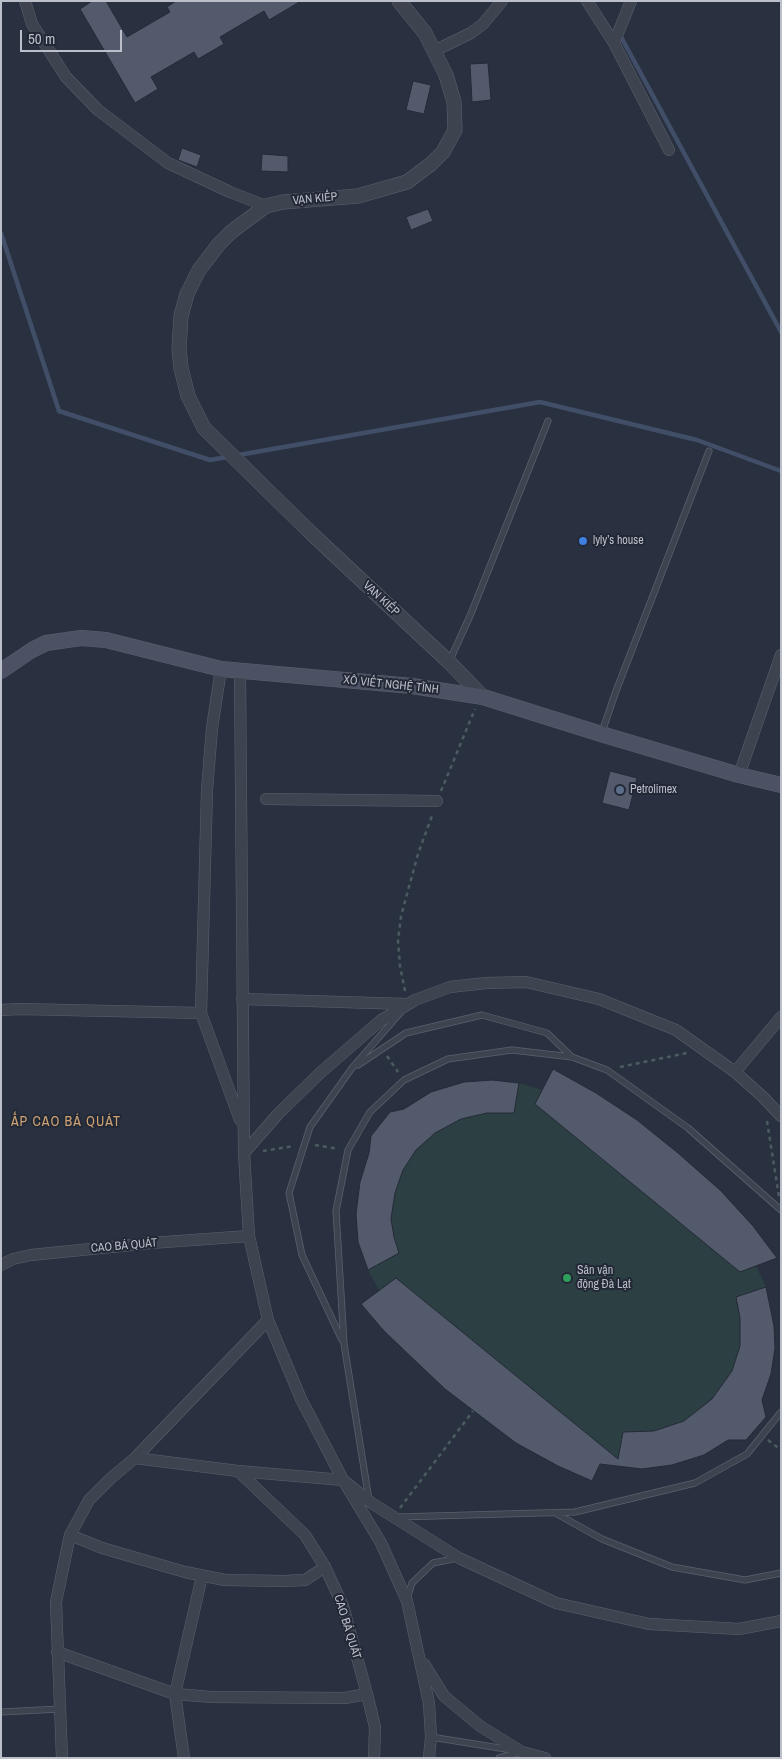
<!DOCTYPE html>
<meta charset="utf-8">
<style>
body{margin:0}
#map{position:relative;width:782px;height:1759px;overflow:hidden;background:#293140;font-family:"Archivo Narrow",sans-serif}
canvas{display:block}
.frame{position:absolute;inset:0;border:2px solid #babfca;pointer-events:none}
.scale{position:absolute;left:20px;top:30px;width:102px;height:22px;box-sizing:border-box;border:2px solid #babfca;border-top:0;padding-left:6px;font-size:15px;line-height:18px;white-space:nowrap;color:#babfca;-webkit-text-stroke:4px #222835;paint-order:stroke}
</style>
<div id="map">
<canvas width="782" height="1759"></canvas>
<div class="frame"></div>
<div class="scale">50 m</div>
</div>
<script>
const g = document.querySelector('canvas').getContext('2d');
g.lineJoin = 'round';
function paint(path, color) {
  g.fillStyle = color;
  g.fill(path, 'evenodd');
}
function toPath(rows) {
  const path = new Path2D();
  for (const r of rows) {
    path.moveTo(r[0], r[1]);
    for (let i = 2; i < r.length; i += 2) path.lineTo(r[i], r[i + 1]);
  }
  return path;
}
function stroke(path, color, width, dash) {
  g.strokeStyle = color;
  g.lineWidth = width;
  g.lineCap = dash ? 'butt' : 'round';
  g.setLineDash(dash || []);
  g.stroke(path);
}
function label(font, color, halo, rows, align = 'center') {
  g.font = font + ' "Archivo Narrow",sans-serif';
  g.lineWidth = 4;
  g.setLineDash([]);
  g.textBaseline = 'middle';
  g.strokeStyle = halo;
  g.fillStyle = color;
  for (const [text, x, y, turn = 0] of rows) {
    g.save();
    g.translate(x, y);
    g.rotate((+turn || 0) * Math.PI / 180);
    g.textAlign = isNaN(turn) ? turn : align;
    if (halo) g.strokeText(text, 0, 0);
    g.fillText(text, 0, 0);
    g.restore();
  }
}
paint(toPath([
 [553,1069,596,1093,637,1120,678,1153,753,1226,777,1258,756,1266,766,1287,774,1326,775,1348,762,1400,766,1417,746,1440,728,1440,704,1455,642,1469,601,1463,592,1481,558,1466,516,1443,473,1411,416,1362,384,1331,361,1304,379,1290,368,1270,358,1242,356,1214,360,1182,369,1153,371,1136,390,1112,404,1109,431,1092,464,1082,492,1080,519,1083,542,1090]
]), '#2c3f42');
stroke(toPath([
 [620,35,781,332],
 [1,233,59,411,210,460,540,402,697,440,781,471]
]), '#414e67', 4.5);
const building = toPath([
 [92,1,106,1,127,37,170,12,167,7,176,1,301,1,269,20,264,11,220,37,224,44,198,59,194,52,151,77,158,89,135,103,80,9,92,1],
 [488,63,491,100,472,102,470,64,488,63],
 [413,81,431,85,424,114,406,110,413,81],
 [182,148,201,155,197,167,178,160,182,148],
 [262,154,288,156,288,172,261,171,262,154],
 [428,209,433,221,411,230,406,217,428,209],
 [610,771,637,778,629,810,602,803,610,771],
 [553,1069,596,1093,637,1120,678,1153,721,1191,753,1226,777,1258,740,1272,535,1104,553,1069],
 [492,1080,519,1083,514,1113,487,1113,461,1119,435,1133,416,1150,403,1170,395,1193,391,1219,394,1237,399,1253,368,1270,358,1242,356,1214,360,1182,369,1153,371,1136,390,1112,404,1109,431,1092,464,1082,492,1080],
 [396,1278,618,1459,623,1432,654,1431,684,1421,712,1399,732,1371,740,1346,740,1318,736,1297,766,1287,774,1326,775,1348,771,1374,762,1400,766,1417,746,1440,728,1440,704,1455,672,1465,642,1469,600,1464,592,1481,558,1466,516,1443,445,1389,384,1331,361,1304,396,1278]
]);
paint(building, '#535a6b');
stroke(building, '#242a37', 1);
const service = toPath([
 [449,662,470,616,548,421],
 [602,732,616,691,709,451],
 [358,1065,406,1033,482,1015,547,1033,572,1057],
 [342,1340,302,1255,289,1193,310,1127,352,1068,401,1012],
 [369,1500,344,1344,336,1211,348,1150,370,1112,404,1080,448,1059,512,1050,572,1057,607,1070,688,1128,781,1210],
 [557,1514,602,1539,672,1567,745,1580,781,1573],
 [398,1517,575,1512,695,1483,747,1454,781,1412],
 [407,1599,412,1583,433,1563,458,1558],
 [1,1712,60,1709],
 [431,1737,512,1750],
 [499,1758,518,1753]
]);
const minor = toPath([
 [25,1,32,24,66,77,98,110,168,163,230,192,266,206],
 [587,1,614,43,669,150],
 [614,43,631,1],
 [434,51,471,33,483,24,502,1],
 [221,669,212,728,207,790,201,1013,240,1120],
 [240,672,244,1153,249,1236,268,1320,301,1399,343,1480,381,1543,407,1601,429,1703,431,1737,429,1758],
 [739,775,781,655],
 [266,799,437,801],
 [242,999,408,1004],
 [1,1010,20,1009,201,1013],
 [735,1072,781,1017],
 [244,1153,278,1114,320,1073,380,1021,415,1000,450,987,486,983,526,982,599,999,676,1030,735,1072,763,1097,781,1116],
 [1,1265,13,1259,31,1255,151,1243,249,1236],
 [135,1458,238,1471,343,1480,370,1502,459,1558,556,1603,649,1624,739,1629,781,1621],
 [238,1471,305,1535,325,1567,343,1606,367,1694,375,1727,374,1758],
 [70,1535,102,1548,185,1572,225,1580,284,1581,305,1580,325,1567],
 [57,1652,175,1694,211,1697,345,1698,367,1694],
 [424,1664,444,1696,480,1726,522,1752,545,1758],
 [62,1758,56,1602,70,1535,89,1500,111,1478,135,1458,268,1320],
 [184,1758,175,1694,202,1576]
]);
const tertiary = toPath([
 [399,1,425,33,446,75,454,102,455,130,443,152,431,164,407,182,358,196,283,202,266,206,231,232,219,244,199,270,187,294,181,316,179,349,181,368,188,396,204,428,312,534,449,662,483,697]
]);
const secondary = toPath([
 [1,671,32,650,46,643,81,638,106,640,221,669,412,686,483,697,601,734,739,775,781,785]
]);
stroke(service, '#5b616d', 7);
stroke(minor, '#5b616d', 12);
stroke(tertiary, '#5b616d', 15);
stroke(secondary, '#5b616d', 16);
stroke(toPath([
 [441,791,475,709],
 [405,991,400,966,398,941,401,916,418,854,433,813],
 [387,1056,398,1072],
 [620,1067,687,1053],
 [767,1121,779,1197],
 [315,1145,339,1149],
 [263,1151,294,1146],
 [768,1440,781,1450],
 [400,1508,473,1411]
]), '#4b5c60', 2.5, [4, 4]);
stroke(service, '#3d4450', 5.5);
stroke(minor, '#3d4450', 11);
stroke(tertiary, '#3d4450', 14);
stroke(secondary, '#4c5263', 15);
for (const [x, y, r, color] of [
 [583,541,5,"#3f7fe0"],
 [620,790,5,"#5c6f8a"],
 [567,1278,5,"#2e9e5b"]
]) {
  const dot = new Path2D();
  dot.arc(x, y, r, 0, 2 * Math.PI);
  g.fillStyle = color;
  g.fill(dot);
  stroke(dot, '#222835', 2);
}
label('12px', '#babfca', '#222835', [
 ["VẠN KIẾP",315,199,-5],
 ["VẠN KIẾP",381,599,43],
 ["XÔ VIẾT NGHỆ TĨNH",391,685,6],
 ["CAO BÁ QUÁT",124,1246,-5],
 ["CAO BÁ QUÁT",347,1627,73]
]);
label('12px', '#babfca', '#222835', [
 ["lyly’s house",593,541],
 ["Petrolimex",630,790],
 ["Sân vận",577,1271],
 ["động Đà Lạt",577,1285]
], 'left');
g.letterSpacing = '1px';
label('14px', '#cca173', '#222835', [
 ["ẤP CAO BÁ QUÁT",66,1122]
]);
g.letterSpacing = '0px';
</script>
